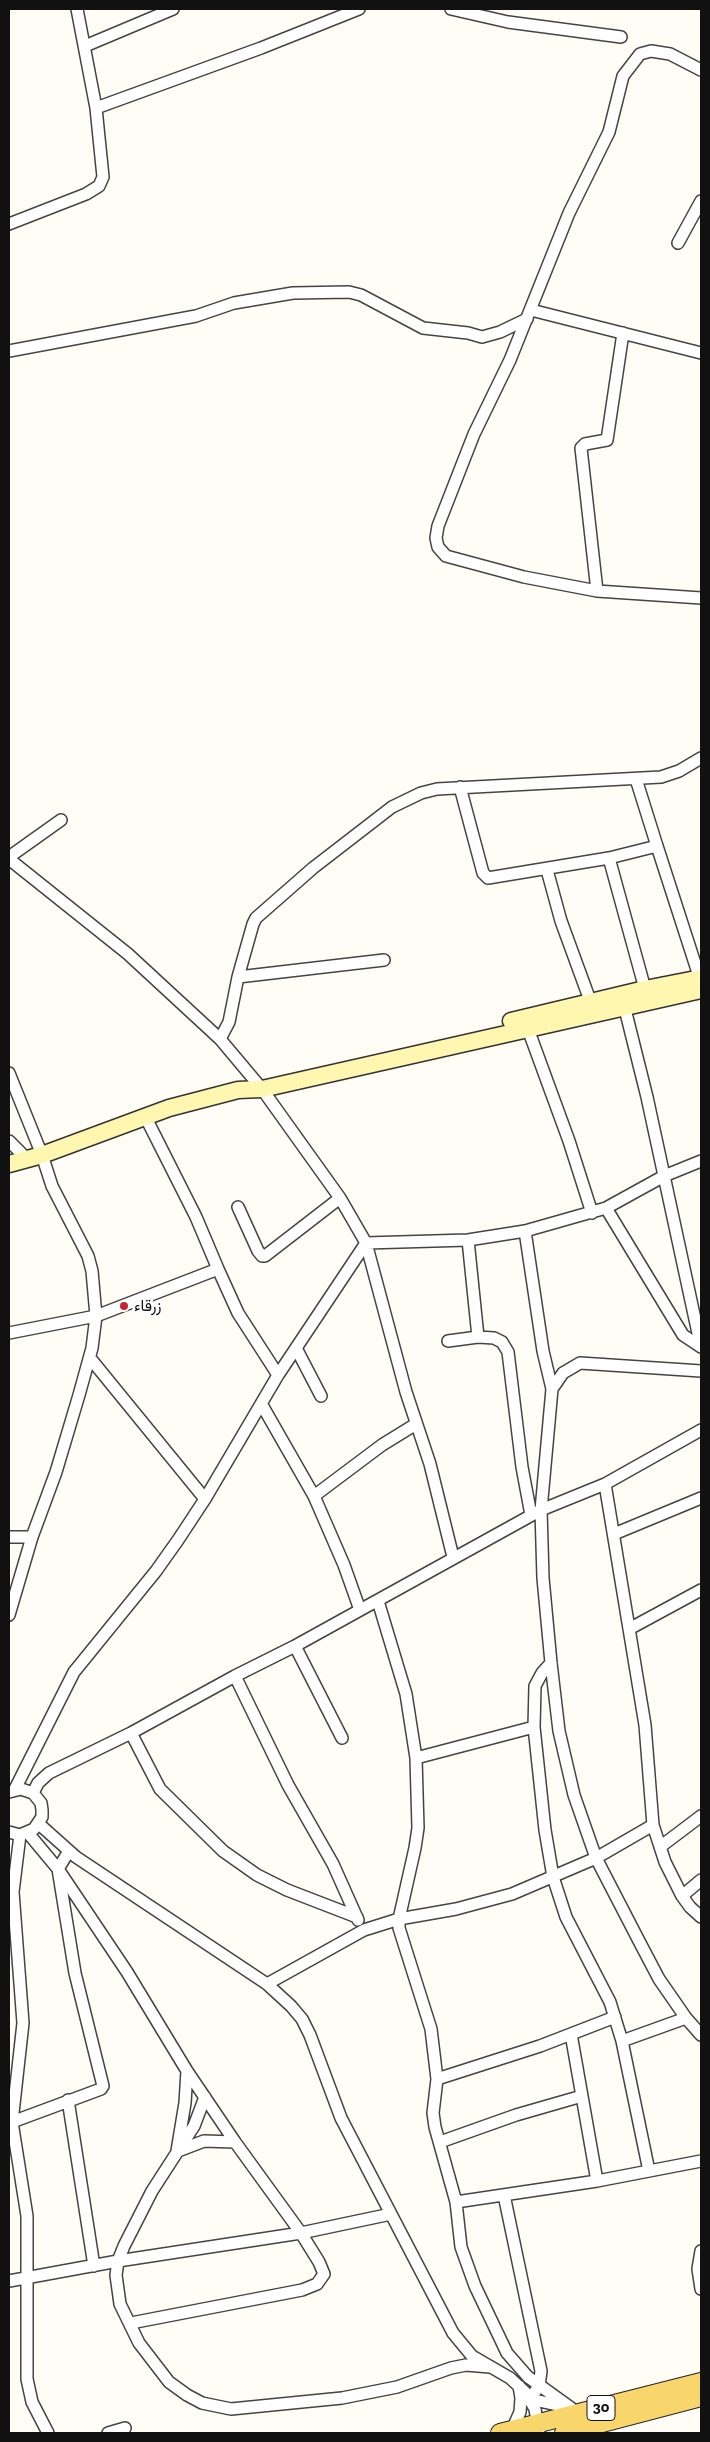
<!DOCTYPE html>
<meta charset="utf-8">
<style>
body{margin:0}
#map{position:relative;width:710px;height:2442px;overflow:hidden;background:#fffdf5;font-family:"Zilla Slab",serif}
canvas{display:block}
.frame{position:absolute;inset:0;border:10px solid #111;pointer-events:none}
</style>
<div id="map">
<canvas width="710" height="2442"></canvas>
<div class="frame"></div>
</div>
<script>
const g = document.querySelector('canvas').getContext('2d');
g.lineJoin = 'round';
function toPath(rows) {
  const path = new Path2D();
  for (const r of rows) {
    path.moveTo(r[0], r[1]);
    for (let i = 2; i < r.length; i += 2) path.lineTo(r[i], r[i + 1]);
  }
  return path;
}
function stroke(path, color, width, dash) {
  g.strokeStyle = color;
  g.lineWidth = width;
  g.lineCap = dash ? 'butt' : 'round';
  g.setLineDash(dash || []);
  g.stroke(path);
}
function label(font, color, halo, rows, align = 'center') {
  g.font = font + ' "Zilla Slab",Vazirmatn,serif';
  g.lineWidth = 5;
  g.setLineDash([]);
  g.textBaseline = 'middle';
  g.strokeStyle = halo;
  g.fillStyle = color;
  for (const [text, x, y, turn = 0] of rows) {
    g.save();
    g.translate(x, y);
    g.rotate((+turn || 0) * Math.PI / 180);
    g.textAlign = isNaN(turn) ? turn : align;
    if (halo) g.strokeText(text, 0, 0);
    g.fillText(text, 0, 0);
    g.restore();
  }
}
const street = toPath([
 [451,9,508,22,621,37],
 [85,46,173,9],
 [701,70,670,54,651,51,640,54,623,76,609,132,569,213,510,360,474,434,438,526,436,538,438,547,446,556,524,577,597,591,701,598],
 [96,108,261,48,359,9],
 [9,224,86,194,99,186,103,177,96,108,77,9],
 [678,243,701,201],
 [531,310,701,353],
 [9,351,196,316,234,303,293,293,349,292,361,295,423,328,468,333,482,337,500,332,527,319],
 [597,591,581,448,585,444,607,440,623,333],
 [636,779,657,846],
 [460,787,483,873,488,878,609,858,657,846,700,979],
 [9,857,61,820],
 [609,858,645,989],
 [9,859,128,954,220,1039,262,1089,340,1198,366,1243,406,1392,430,1464,453,1557],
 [547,870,561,921,591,1003],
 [238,977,384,960],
 [623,1001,647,1097,701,1347],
 [528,1029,569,1141,592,1213],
 [220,1039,229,1022,238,977,253,924,256,918,313,868,392,807,421,793,437,789,661,777,679,771,701,758],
 [9,1073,42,1155,52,1186,88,1256,92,1271,96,1316,92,1348,79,1395,56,1472,32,1537,9,1615],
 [145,1116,196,1217,218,1269],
 [9,1141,27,1159],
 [238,1207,258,1251,262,1256,265,1256,340,1198],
 [606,1208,683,1335,701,1347],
 [525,1231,543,1351,552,1389],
 [468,1240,478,1337],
 [366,1243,468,1240,525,1231,606,1208,664,1176,701,1161],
 [9,1333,96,1316,218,1269,238,1313,278,1375],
 [448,1341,478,1337,494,1338,502,1342,508,1352,522,1467,531,1515],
 [296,1348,321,1396],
 [90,1358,205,1499],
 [701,1371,580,1363,563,1373,552,1389,541,1510,543,1578,551,1663,559,1731,574,1795,596,1858,639,1941,659,1979,686,2018,701,2035],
 [262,1405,314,1496,344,1565,360,1610],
 [605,1484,645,1725,653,1825,665,1862,682,1896,690,1907,701,1917],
 [314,1496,382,1445,416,1424],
 [614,1534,701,1498],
 [9,1537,32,1537],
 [378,1601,406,1694,416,1758,418,1828,415,1848,399,1919,399,1928,431,2029,437,2079,433,2113,435,2127,456,2202,461,2247,475,2286,507,2353,528,2377,571,2408],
 [629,1629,701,1590],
 [295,1646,342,1738],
 [551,1663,542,1673,535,1686,534,1727,545,1830,553,1877,566,1917,610,2002,622,2041,649,2171],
 [235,1676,288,1785,333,1864,358,1920],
 [131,1733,160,1789,223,1851,257,1875,287,1890,357,1917],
 [416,1758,534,1727],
 [15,1789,74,1672,156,1571,178,1540,205,1499,278,1375,366,1243],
 [33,1793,38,1783,49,1773,131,1733,235,1676,295,1646,541,1510,605,1484,701,1430],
 [39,1824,76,1857,267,1984,291,2006,302,2019,310,2035,341,2118,453,2333,472,2356,510,2378,525,2392,535,2409,539,2433],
 [9,1832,20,1835,34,1829,42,1817,42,1810,41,1803,33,1793,21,1789,9,1792],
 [28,1833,58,1869,127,1972,187,2071,235,2142,301,2233,319,2262,324,2274,317,2284,302,2290,131,2323],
 [20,1835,13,1892,23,2023,12,2122,27,2216,27,2379,32,2402,48,2433],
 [660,1847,701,1816],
 [682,1896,701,1880],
 [267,1984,364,1930,399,1919,456,1909,512,1894,596,1858,653,1825],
 [571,2034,597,2181],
 [622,2041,686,2018],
 [437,2079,540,2046,615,2017],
 [205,2097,194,2126,152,2191,124,2246,118,2261,116,2275,120,2304,139,2343,169,2382,187,2395,202,2403,231,2409,342,2398,397,2387,451,2368,466,2365,490,2367],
 [68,2100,94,2266],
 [12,2122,101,2089,103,2086,75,1973,58,1869,69,1851],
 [440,2142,516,2115,582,2096],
 [177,2151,185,2103,187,2071],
 [178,2151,204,2141,235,2142],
 [504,2195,541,2371,539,2386,530,2399,566,2407],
 [456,2202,597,2181,701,2161],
 [701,2251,698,2269,701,2289],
 [9,2281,118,2261,301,2233,391,2214],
 [512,2430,520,2412,521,2398,519,2386],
 [108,2433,125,2428]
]);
const secondary = toPath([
 [511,1021,645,989,701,978],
 [9,1164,42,1155,169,1108,238,1090,262,1089,701,990]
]);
const primary = toPath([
 [500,2433,701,2382],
 [564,2433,701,2397]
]);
stroke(street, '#444', 14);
stroke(secondary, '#333', 19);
stroke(primary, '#222', 20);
stroke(street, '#fff', 11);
stroke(secondary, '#fff6b0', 16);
stroke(primary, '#f9d66b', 18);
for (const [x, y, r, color] of [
 [124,1306,5,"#c4262e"]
]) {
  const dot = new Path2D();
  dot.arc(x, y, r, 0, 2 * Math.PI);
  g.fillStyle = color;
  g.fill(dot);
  stroke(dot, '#fff', 2);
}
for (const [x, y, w] of [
 [601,2408,28]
]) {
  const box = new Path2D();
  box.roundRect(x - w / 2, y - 12.5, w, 25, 4);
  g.fillStyle = '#fff';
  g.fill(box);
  stroke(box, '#111', 1);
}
label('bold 15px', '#111', null, [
 ["30",601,2408]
]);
label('16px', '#111', '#fff', [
 ["زرقاء",134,1306]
], 'left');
</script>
